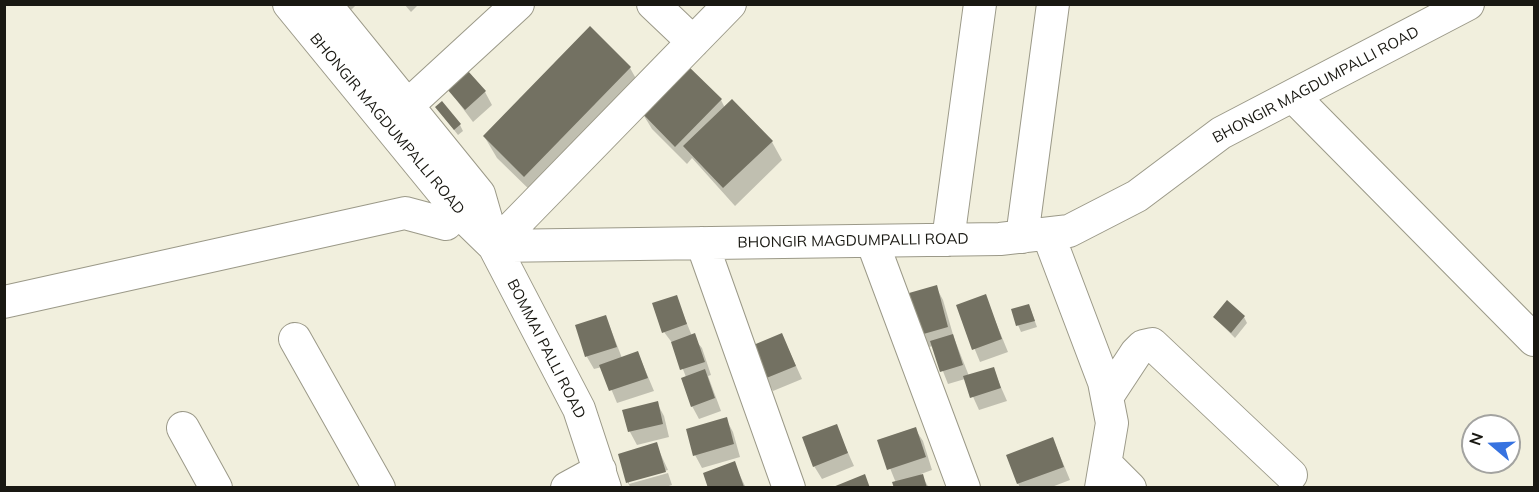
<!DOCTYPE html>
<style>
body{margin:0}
#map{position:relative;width:1539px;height:492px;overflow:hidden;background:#f1efdd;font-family:Mulish,sans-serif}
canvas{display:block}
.frame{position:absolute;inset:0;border:6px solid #191812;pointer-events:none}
.north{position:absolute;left:1461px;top:414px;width:60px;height:60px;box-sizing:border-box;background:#fff;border:2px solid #a3a3a0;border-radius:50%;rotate:289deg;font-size:16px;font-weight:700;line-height:24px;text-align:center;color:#191812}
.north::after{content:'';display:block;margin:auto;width:21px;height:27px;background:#3672e0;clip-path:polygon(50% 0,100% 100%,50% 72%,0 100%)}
</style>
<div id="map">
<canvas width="1539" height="492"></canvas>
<div class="frame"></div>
<div class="north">N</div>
</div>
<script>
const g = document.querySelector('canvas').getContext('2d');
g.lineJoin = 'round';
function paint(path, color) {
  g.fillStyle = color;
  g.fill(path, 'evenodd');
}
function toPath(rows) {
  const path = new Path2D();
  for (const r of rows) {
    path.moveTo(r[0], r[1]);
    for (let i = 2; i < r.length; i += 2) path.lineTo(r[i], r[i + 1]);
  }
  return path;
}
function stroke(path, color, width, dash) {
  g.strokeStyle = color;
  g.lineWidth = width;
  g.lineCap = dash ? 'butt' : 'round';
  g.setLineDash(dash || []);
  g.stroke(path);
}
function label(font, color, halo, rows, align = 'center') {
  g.font = font + ' Mulish,sans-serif';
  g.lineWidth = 5;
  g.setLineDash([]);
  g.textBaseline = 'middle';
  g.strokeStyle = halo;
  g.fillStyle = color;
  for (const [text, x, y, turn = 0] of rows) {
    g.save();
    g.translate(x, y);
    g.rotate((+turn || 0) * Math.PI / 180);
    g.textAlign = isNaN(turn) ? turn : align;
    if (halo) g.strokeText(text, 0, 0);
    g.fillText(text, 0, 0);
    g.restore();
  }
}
paint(toPath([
 [346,4,357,4,351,10],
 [404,4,419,4,411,12],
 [590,28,630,68,643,91,538,198,497,158,484,136],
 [449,90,485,92,492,105,473,122],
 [721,100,725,108,772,142,782,160,735,206,692,158,687,164,652,129,641,111],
 [437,108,460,125,463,131,458,135],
 [936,287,943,300,954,338,969,376,993,369,1007,401,979,410,965,379,948,384,933,346,929,347,922,334],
 [985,296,1008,352,980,362,957,306],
 [676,297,692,336,702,348,711,375,708,376,721,411,699,419,692,406,686,377,673,344,664,332],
 [1029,305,1037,327,1021,332,1018,325],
 [606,317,622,358,638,353,654,391,617,403,602,367,594,369,587,357,577,326],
 [1214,317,1244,317,1247,323,1235,338],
 [782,335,802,379,773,391,766,378],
 [657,403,664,416,669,437,637,445,630,432,624,411],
 [726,419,733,432,740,457,702,468,695,455],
 [836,426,854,466,822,479,814,466],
 [915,429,923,441,932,470,921,474,929,488,895,488,896,483,879,441],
 [1053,439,1070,480,1049,488,1020,488,1018,483],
 [656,444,668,470,629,481,629,484,668,473,672,485,662,488,631,488,628,483,620,455],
 [734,463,746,488,709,488]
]), '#0003');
paint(toPath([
 [590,26,631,67,524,177,483,136],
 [685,63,722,99,675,147,639,110],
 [468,71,486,91,465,110,447,89],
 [732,99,773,141,723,188,683,146],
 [442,101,461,124,454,130,435,107],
 [937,285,948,327,920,335,909,293],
 [986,294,1002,339,972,350,956,305],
 [677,295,687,324,662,333,652,303],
 [1227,300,1245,316,1231,333,1213,317],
 [1029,304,1035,321,1016,326,1011,309],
 [606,315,617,347,585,357,575,325],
 [695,333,705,362,680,370,671,342],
 [782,333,796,366,764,379,751,346],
 [953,334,963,365,940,372,930,341],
 [638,351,648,378,609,391,599,365],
 [994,367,1001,388,970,398,963,376],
 [705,369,715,398,691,407,681,378],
 [658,401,663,424,628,432,622,410],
 [727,417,734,444,693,456,686,429],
 [837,424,848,453,813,467,802,437],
 [916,427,926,457,887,470,877,440],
 [1053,437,1064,467,1017,484,1006,455],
 [657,442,666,472,626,483,618,454],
 [735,461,744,487,708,488,703,473],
 [865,474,870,488,833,488,833,487],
 [923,474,927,488,894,488,892,482]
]), '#737162');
const minor = toPath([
 [289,4,460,213,494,246,1000,239,1069,231,1137,196,1221,133,1468,4],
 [325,4,479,194,494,246,579,409,605,488],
 [653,4,693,42],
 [1293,96,1534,340],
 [407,106,518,4],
 [1048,234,1104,382,1112,423,1101,488],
 [1022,237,1053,4],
 [948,240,980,4],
 [872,241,964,488],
 [702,243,789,488],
 [494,246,730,4],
 [4,302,405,213,446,224],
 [295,339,379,488],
 [1107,397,1136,353,1143,346,1152,344,1291,475],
 [183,428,216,488],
 [1107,465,1130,488],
 [567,488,600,470]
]);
stroke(minor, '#9b9988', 34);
stroke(minor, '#fff', 32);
label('15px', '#191812', '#fff', [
 ["BHONGIR MAGDUMPALLI ROAD",1316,85,-28],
 ["BHONGIR MAGDUMPALLI ROAD",387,124,50],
 ["BHONGIR MAGDUMPALLI ROAD",853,241,-1],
 ["BOMMAI PALLI ROAD",546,349,63]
]);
</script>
